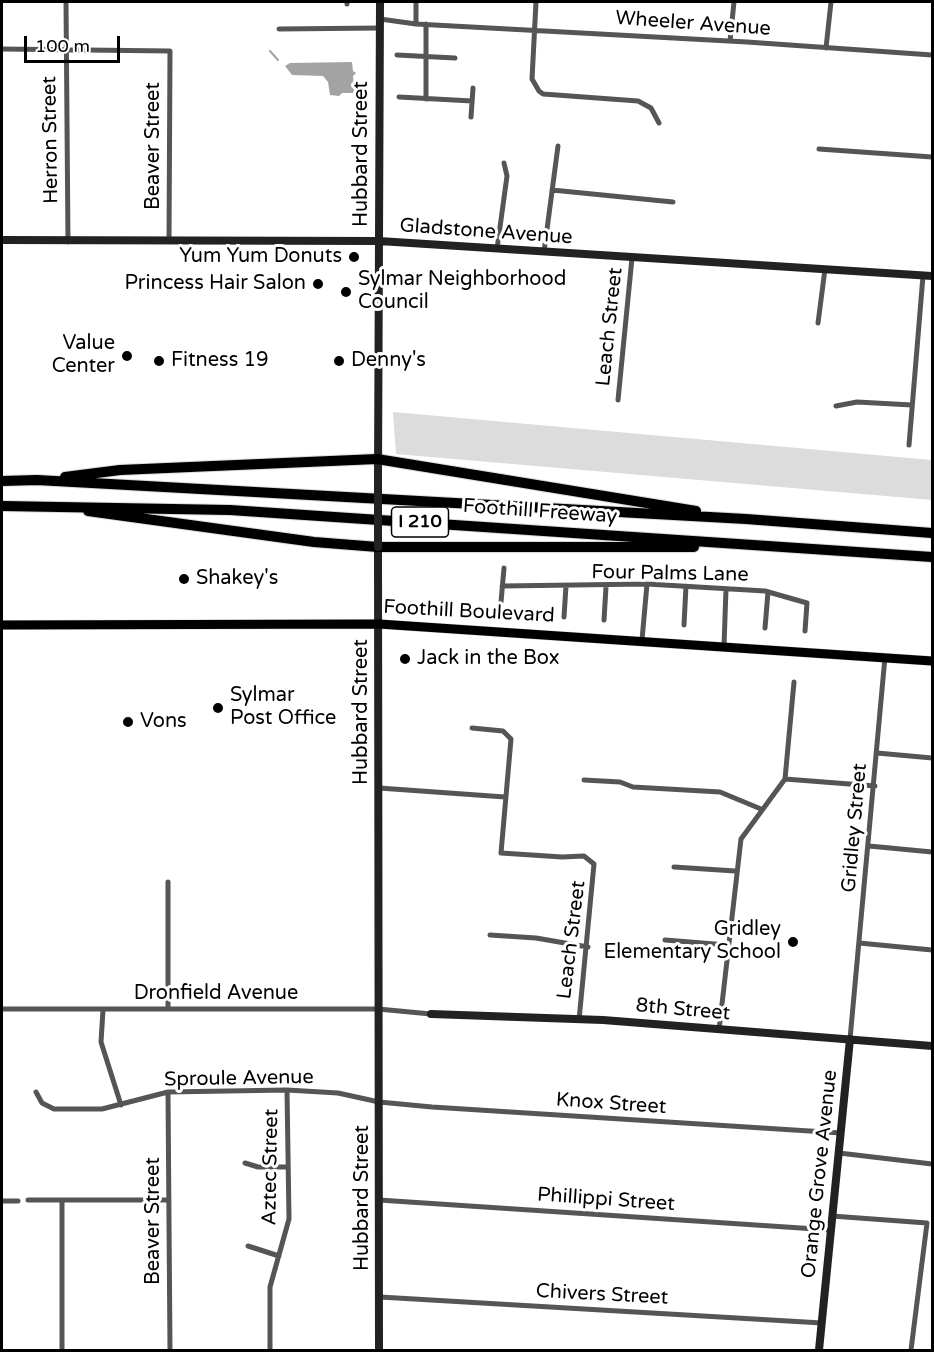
<!DOCTYPE html>
<style>
body{margin:0}
#map{position:relative;width:934px;height:1352px;overflow:hidden;background:#fff;font-family:"Varela Round",sans-serif}
canvas{display:block}
.frame{position:absolute;inset:0;border:3px solid #000;pointer-events:none}
.scale{position:absolute;left:24px;top:36px;width:96px;height:27px;box-sizing:border-box;border:3px solid #000;border-top:0;padding-left:8px;font-size:18px;line-height:21px;white-space:nowrap;color:#000;-webkit-text-stroke:4px #fff;paint-order:stroke}
</style>
<div id="map">
<canvas width="934" height="1352"></canvas>
<div class="frame"></div>
<div class="scale">100 m</div>
</div>
<script>
const g = document.querySelector('canvas').getContext('2d');
g.lineJoin = 'round';
function paint(path, color) {
  g.fillStyle = color;
  g.fill(path, 'evenodd');
}
function toPath(rows) {
  const path = new Path2D();
  for (const r of rows) {
    path.moveTo(r[0], r[1]);
    for (let i = 2; i < r.length; i += 2) path.lineTo(r[i], r[i + 1]);
  }
  return path;
}
function stroke(path, color, width, dash) {
  g.strokeStyle = color;
  g.lineWidth = width;
  g.lineCap = dash ? 'butt' : 'round';
  g.setLineDash(dash || []);
  g.stroke(path);
}
function label(font, color, halo, rows, align = 'center') {
  g.font = font + ' "Varela Round",sans-serif';
  g.lineWidth = 6;
  g.setLineDash([]);
  g.textBaseline = 'middle';
  g.strokeStyle = halo;
  g.fillStyle = color;
  for (const [text, x, y, turn = 0] of rows) {
    g.save();
    g.translate(x, y);
    g.rotate((+turn || 0) * Math.PI / 180);
    g.textAlign = isNaN(turn) ? turn : align;
    if (halo) g.strokeText(text, 0, 0);
    g.fillText(text, 0, 0);
    g.restore();
  }
}
paint(toPath([
 [393,412,932,460,932,500,396,454]
]), '#dcdcdc');
paint(toPath([
 [352,62,353,71,356,73,353,76,355,93,342,93,339,96,330,95,328,82,323,76,292,75,285,66,290,63]
]), '#a3a3a3');
stroke(toPath([
 [270,51,278,60]
]), '#a3a3a3', 2);
const primary = toPath([
 [2,625,379,624,932,661]
]);
const highway = toPath([
 [65,477,120,470,377,459,696,511],
 [2,481,37,480,746,519,932,533],
 [2,506,230,510,932,557],
 [88,511,314,542,378,547,694,547]
]);
stroke(primary, '#dbdbdb', 10);
stroke(highway, '#dbdbdb', 12);
stroke(toPath([
 [66,2,68,242],
 [536,2,532,79,539,91,543,94,638,101,651,108,659,123],
 [347,4,347,2],
 [380,19,416,24,747,42,932,55],
 [416,24,416,2],
 [426,24,426,99],
 [279,29,380,28],
 [730,41,734,2],
 [826,48,831,2],
 [2,49,170,51,169,241],
 [397,55,455,58],
 [399,97,472,101],
 [471,117,473,88],
 [819,149,932,157],
 [552,190,673,202],
 [497,249,507,176,504,163],
 [544,252,558,146],
 [818,323,825,269],
 [618,400,632,258],
 [836,406,857,402,912,405],
 [909,445,923,276],
 [502,586,647,584,765,591,807,603,805,631],
 [501,602,504,568],
 [564,617,566,586],
 [604,620,606,587],
 [684,625,686,586],
 [765,628,768,592],
 [642,640,647,584],
 [724,646,726,589],
 [472,728,503,731,511,739,501,853,562,857,584,856,594,864,579,1020],
 [877,753,932,758],
 [785,779,875,786],
 [584,780,620,782,633,787,720,792,761,809],
 [379,788,505,797],
 [869,846,932,852],
 [674,867,735,871],
 [490,935,536,938,588,947],
 [665,940,727,945],
 [859,943,932,950],
 [168,1008,168,882],
 [2,1009,378,1009,431,1014],
 [103,1010,101,1042,121,1105],
 [719,1030,741,839,785,779,794,682],
 [850,1039,885,657],
 [36,1092,42,1103,54,1109,102,1109,168,1092,287,1090,338,1093,379,1102,432,1107,841,1133],
 [168,1092,170,1350],
 [839,1153,932,1164],
 [245,1163,258,1167,288,1167],
 [28,1200,169,1200],
 [379,1200,831,1230],
 [2,1201,18,1201],
 [832,1216,927,1223,911,1350],
 [248,1246,279,1256],
 [380,1297,822,1323],
 [62,1350,62,1200],
 [270,1350,270,1287,289,1219,287,1090]
]), '#555', 5);
stroke(toPath([
 [2,240,379,241,932,276],
 [378,475,380,2],
 [378,547,379,1350],
 [431,1014,603,1020,932,1046],
 [819,1350,850,1039]
]), '#222', 8);
stroke(primary, '#000', 9);
stroke(highway, '#000', 10);
stroke(toPath([
 [378,475,378,547]
]), '#222', 8);
for (const [x, y, r, color] of [
 [354,257,6,"#000"],
 [318,284,6,"#000"],
 [346,292,6,"#000"],
 [127,356,6,"#000"],
 [159,361,6,"#000"],
 [339,361,6,"#000"],
 [184,579,6,"#000"],
 [405,659,6,"#000"],
 [218,708,6,"#000"],
 [128,722,6,"#000"],
 [793,942,6,"#000"]
]) {
  const dot = new Path2D();
  dot.arc(x, y, r, 0, 2 * Math.PI);
  g.fillStyle = color;
  g.fill(dot);
  stroke(dot, '#fff', 2);
}
for (const [x, y, w] of [
 [420,522,57]
]) {
  const box = new Path2D();
  box.roundRect(x - w / 2, y - 15, w, 30, 4.5);
  g.fillStyle = '#fff';
  g.fill(box);
  stroke(box, '#000', 1.5);
}
label('bold 18px', '#000', null, [
 ["I 210",420,522]
]);
label('20px', '#000', '#fff', [
 ["Wheeler Avenue",693,24,4],
 ["Herron Street",51,140,-91],
 ["Beaver Street",154,146,-90],
 ["Hubbard Street",362,154,-90],
 ["Gladstone Avenue",486,232,4],
 ["Leach Street",610,327,-84],
 ["Foothill Freeway",540,512,4],
 ["Four Palms Lane",670,574,1],
 ["Foothill Boulevard",469,612,3],
 ["Hubbard Street",362,712,-90],
 ["Gridley Street",855,828,-85],
 ["Leach Street",572,940,-83],
 ["Dronfield Avenue",216,994],
 ["8th Street",683,1010,5],
 ["Sproule Avenue",239,1079,-1],
 ["Knox Street",611,1104,4],
 ["Aztec Street",271,1167,-89],
 ["Orange Grove Avenue",820,1174,-84],
 ["Hubbard Street",363,1198,-90],
 ["Phillippi Street",606,1200,4],
 ["Beaver Street",154,1221,-90],
 ["Chivers Street",602,1295,3]
]);
label('20px', '#000', '#fff', [
 ["Yum Yum Donuts",342,257,"right"],
 ["Sylmar Neighborhood",358,280],
 ["Council",358,303],
 ["Princess Hair Salon",306,284,"right"],
 ["Value",115,344,"right"],
 ["Center",115,367,"right"],
 ["Fitness 19",171,361],
 ["Denny's",351,361],
 ["Shakey's",196,579],
 ["Jack in the Box",417,659],
 ["Sylmar",230,696],
 ["Post Office",230,719],
 ["Vons",140,722],
 ["Gridley",781,930,"right"],
 ["Elementary School",781,953,"right"]
], 'left');
</script>
